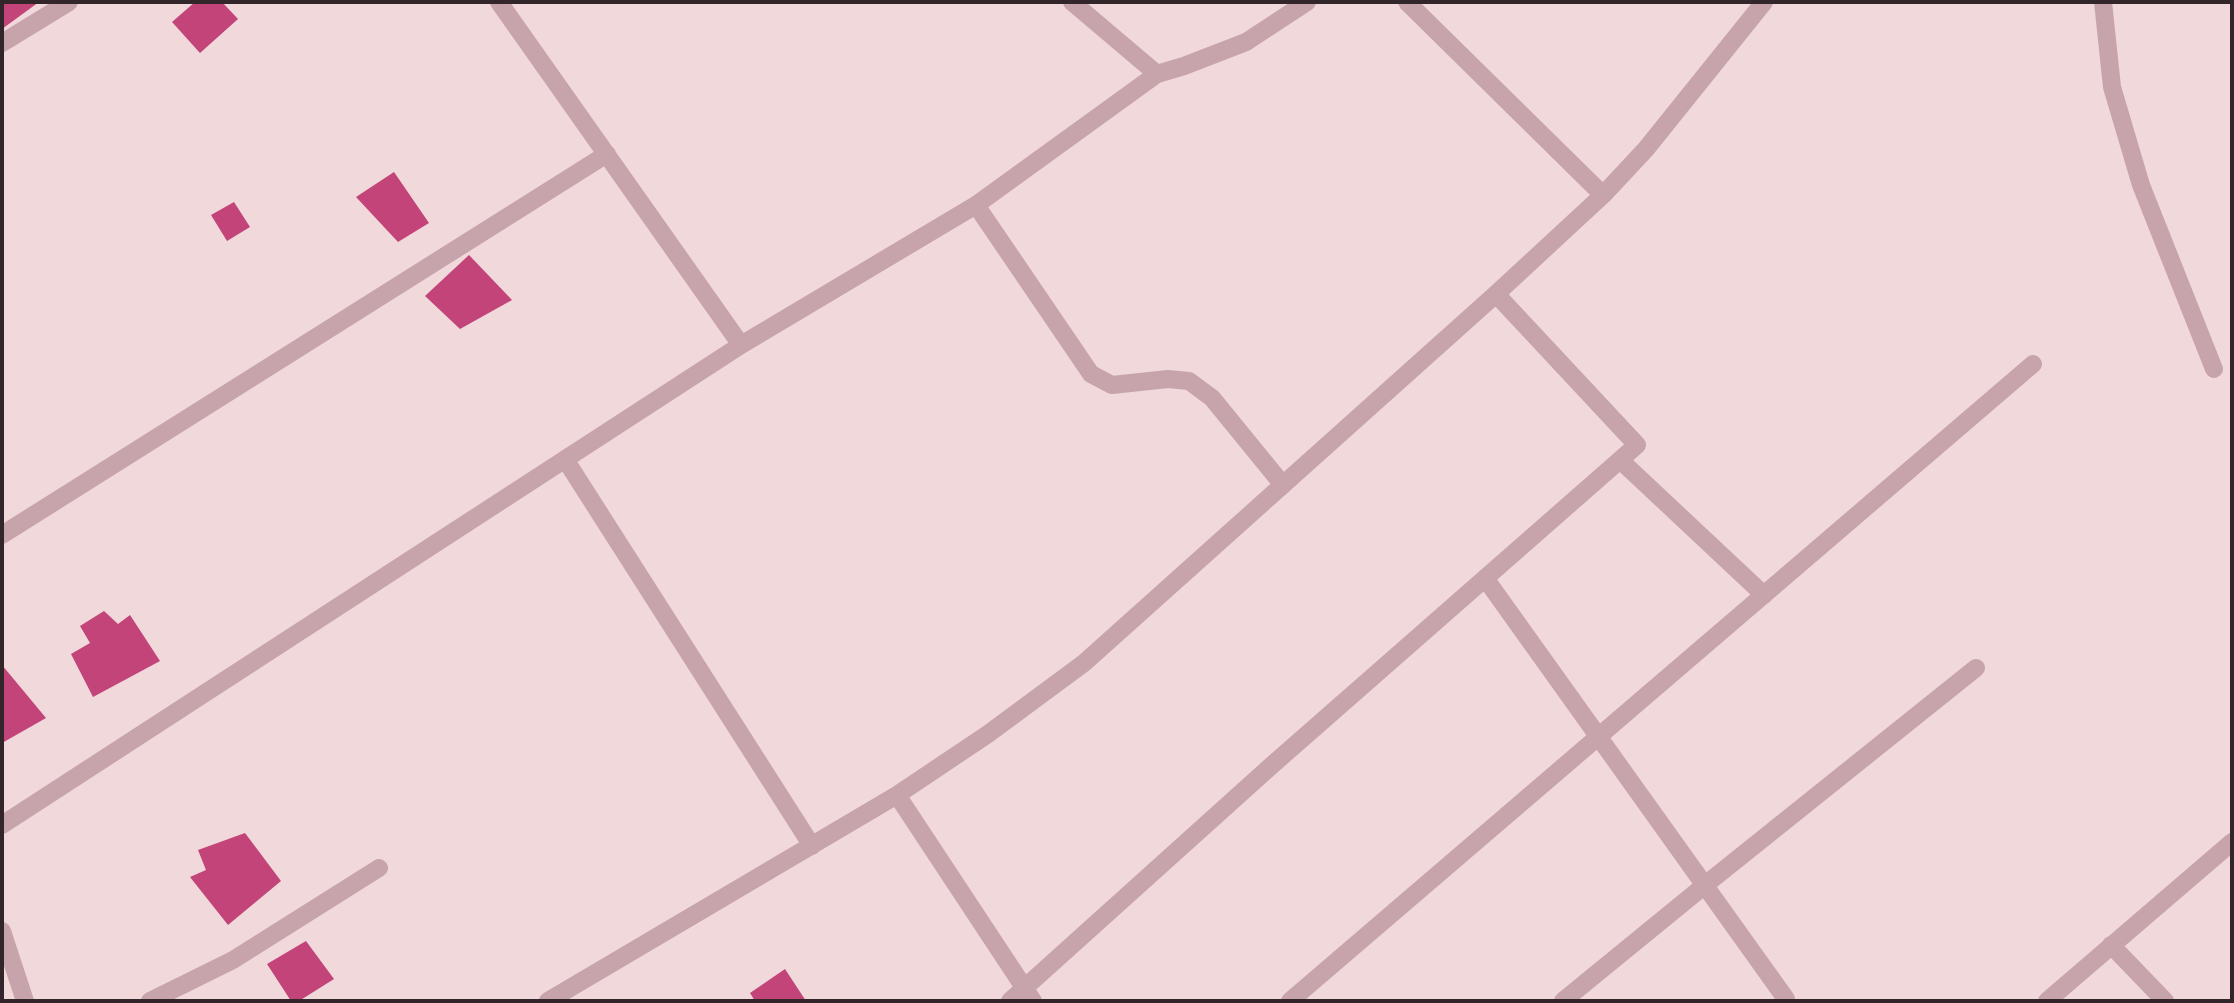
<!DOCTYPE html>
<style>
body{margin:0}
#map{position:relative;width:2234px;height:1003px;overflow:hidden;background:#f0d8db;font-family:Cabin,sans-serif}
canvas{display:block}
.frame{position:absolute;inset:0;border:4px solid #33262a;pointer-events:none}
</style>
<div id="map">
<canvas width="2234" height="1003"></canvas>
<div class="frame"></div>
</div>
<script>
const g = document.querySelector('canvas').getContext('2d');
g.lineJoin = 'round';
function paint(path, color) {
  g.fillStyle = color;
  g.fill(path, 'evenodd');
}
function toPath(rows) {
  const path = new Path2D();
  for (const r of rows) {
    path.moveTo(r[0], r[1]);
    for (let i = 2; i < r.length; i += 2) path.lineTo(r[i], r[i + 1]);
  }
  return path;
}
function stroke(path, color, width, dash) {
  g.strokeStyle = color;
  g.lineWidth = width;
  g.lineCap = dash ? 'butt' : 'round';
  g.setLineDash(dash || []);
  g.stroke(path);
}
paint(toPath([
 [2,2,39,2,2,29],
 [195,2,222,2,238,19,200,53,172,22],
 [394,172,429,223,398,242,356,197],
 [234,202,250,227,227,241,211,215],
 [469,255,512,300,460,329,425,296],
 [104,611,118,624,130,615,160,661,93,697,71,654,90,643,80,626],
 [2,665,46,718,2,743],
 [245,833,281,881,228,925,190,877,206,870,198,850],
 [306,941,334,979,299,1001,291,1001,267,964],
 [785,969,806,1001,755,1001,750,993]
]), '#c24478');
stroke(toPath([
 [976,205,1091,374,1112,385,1168,379,1189,381,1212,398,1283,485]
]), '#c7a4ab', 18);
stroke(toPath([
 [499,2,741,345],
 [1072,2,1157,74],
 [1407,2,1603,195],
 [2103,2,2112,87,2141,185,2214,369],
 [2,43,69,2],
 [565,459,812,846],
 [1620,460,1764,595],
 [2,535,607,154],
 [1485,578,1786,999,1785,1001],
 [897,795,1033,1001],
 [2,825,741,345,976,205,1157,74,1184,66,1246,42,1307,2],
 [2,931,25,1001],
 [2111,945,2165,1001],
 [150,1001,233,960,379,868],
 [548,1001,897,795,988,734,1084,663,1496,294,1603,195,1646,149,1764,2],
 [1010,1001,1271,766,1637,445,1496,294],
 [1290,1001,2033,364],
 [1563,1001,1705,885,1976,668],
 [2047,1001,2232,842]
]), '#c7a4ab', 18);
</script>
